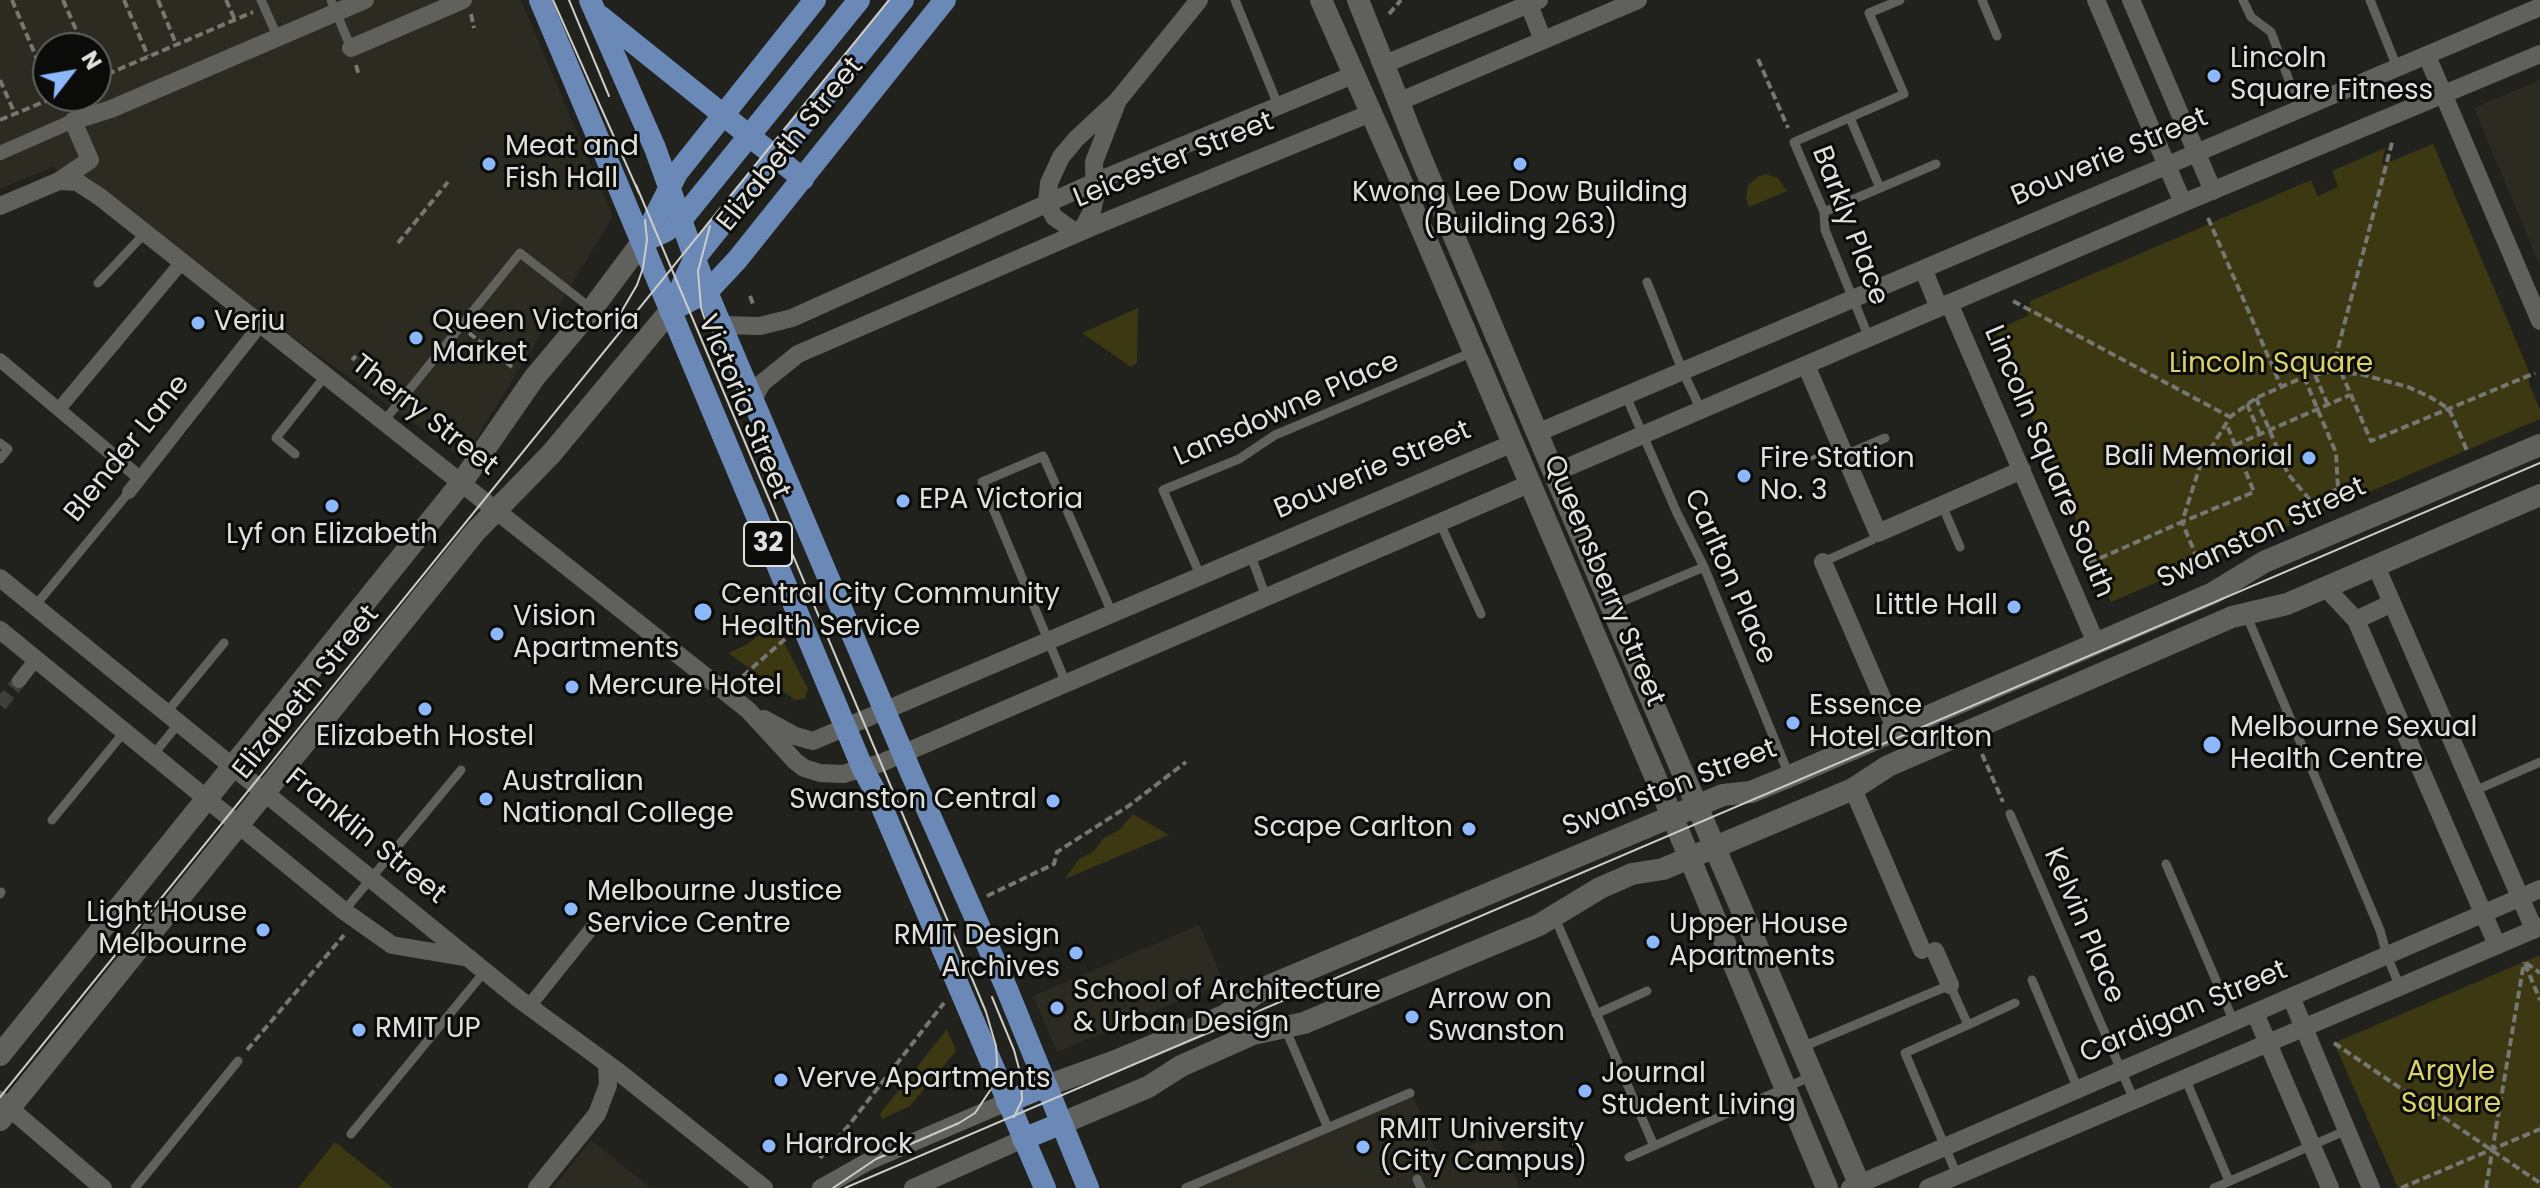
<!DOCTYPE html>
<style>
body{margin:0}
#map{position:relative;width:2540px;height:1188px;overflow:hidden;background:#21211d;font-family:Poppins,sans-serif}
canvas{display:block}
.north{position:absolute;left:32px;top:32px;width:80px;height:80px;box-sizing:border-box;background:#0b0b09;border:2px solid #60605e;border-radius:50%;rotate:59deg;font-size:22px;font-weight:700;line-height:32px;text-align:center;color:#e0e0dd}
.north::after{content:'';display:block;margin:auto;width:28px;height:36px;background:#8db9fc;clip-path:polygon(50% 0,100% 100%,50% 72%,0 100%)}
</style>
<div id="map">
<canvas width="2540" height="1188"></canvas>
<div class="north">N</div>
</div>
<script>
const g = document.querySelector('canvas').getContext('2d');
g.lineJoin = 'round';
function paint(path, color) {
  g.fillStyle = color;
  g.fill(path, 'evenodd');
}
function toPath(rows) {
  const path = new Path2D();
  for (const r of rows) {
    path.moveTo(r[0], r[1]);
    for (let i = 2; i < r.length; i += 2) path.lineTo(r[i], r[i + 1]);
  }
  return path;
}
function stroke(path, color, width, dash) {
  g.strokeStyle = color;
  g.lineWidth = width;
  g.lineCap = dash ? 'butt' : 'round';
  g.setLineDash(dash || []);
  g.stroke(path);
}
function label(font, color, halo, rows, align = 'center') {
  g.font = font + ' Poppins,sans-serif';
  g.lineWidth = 6;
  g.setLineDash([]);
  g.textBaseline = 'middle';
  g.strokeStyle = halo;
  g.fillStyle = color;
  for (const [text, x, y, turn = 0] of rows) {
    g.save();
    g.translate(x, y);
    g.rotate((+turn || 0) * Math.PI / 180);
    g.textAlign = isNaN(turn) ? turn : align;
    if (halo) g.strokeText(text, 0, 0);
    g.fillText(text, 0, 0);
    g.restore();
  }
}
paint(toPath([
 [0,0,521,0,613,217,464,459,53,167,0,189],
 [48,48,96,48,96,96,48,96],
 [2540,80,2540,266,2474,108],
 [1199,925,1224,982,1057,1052,1033,996],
 [1413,1096,1439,1158,1497,1134,1520,1188,1196,1188],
 [591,1140,651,1188,553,1188]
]), '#2c2b21');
paint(toPath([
 [2433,144,2528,369,2529,383,2540,410,2540,419,2111,602,1995,330,2028,316,2030,301,2311,180,2318,196,2338,187,2332,171,2385,148,2382,165],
 [1766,174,1778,178,1787,191,1749,207,1746,198,1748,185,1759,176],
 [1138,308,1137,363,1131,367,1082,333],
 [771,618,808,689,805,699,795,700,728,653,746,645,763,632],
 [1133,814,1169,835,1065,879,1079,859,1093,852,1104,838,1119,830],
 [2540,955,2540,1188,2398,1188,2334,1043],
 [947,1029,956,1051,910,1106,882,1119,880,1114],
 [335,1142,393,1188,298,1188]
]), '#3b3812');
stroke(toPath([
 [0,705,19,681]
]), '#3e3e3a', 14, [14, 7]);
stroke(toPath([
 [12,0,48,85],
 [63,0,84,48],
 [124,0,148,56],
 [158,0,176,44],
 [226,0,235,20],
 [471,14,474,28],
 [1389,14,1401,0],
 [1758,59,1788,128],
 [356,65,359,76],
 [96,79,253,12],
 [0,80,15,114],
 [0,120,58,96],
 [2208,218,2281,386],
 [398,243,448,182],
 [750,296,754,307],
 [2013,301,2230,417],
 [469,333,512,367],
 [352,360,356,356],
 [2332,371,2393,139],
 [2341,372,2371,441,2535,373],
 [2315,375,2328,405],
 [2304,377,2336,453,2338,489,2325,495,2331,511],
 [376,380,380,375],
 [2256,398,2288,474,2311,501,2325,495],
 [2247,404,2260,434],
 [2235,445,2350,395],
 [1810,459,1823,453],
 [2089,563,2182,522,2200,466,2230,417,2256,398,2304,377,2332,371,2364,375,2408,387,2430,397,2449,409,2468,453],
 [2202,570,2182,522,2254,492,2226,423],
 [743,676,785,639],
 [1982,754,2003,802],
 [987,896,1054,864,1057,852,1130,805,1186,762],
 [2526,963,2540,973],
 [2525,964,2540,1000],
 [2334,1043,2540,1183],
 [247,1050,344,935],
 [820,1158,849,1125,944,1003],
 [2401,1188,2540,1129],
 [2486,1188,2524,962]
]), '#767672', 4, [8, 4]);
stroke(toPath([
 [261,0,278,38],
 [331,0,351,48],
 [1235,0,1278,105],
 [1982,0,1997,36],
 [2243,0,2251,17,2271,32,2300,110],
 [2370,0,2397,67],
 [1850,118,1880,188],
 [1824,212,1936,164],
 [1647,282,1683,372,1701,410],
 [98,283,145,233],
 [1869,338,1825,230,1824,212,1794,142,1904,94,1869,13,1900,0],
 [1626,396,1677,513,1704,567,1789,775],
 [384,421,520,253,592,309],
 [0,443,8,449,0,459],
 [295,454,276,438,326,375],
 [1845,455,1885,438],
 [1942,505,1960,547],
 [1440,523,1481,614],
 [1251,556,1266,597],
 [1823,562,1872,540,1878,533],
 [1201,577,1163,490,1239,459,1275,435,1473,352],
 [35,606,129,492],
 [1611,606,1704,567],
 [2246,614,2380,930,2387,956,2400,987],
 [1066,683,982,482,1043,456,1113,615],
 [167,712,224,643],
 [153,755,179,723],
 [2474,791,2540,762],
 [2010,814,2134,1100],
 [52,820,125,731],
 [2166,864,2234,1022],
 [0,894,1,892],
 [344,911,461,770],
 [1555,918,1654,1146],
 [2032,980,2078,1089],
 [1596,1014,1647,991],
 [1968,1025,2015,1003],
 [1285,1028,1328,1128],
 [1800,1048,1950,985,1968,1025,1905,1053,1957,1175],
 [2185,1078,2229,1181],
 [351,1134,485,971],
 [1629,1157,1812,1076],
 [1417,1179,1421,1188],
 [135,1188,238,1061],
 [1186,1188,1410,1093],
 [2214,1188,2347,1130]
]), '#60605c', 9);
stroke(toPath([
 [0,153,73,121],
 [0,360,140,478],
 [59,409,182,262],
 [129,492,261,324],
 [19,681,36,659],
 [530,1005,599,919]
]), '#60605c', 14);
stroke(toPath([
 [1527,0,1543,40],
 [2096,0,2183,203],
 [2131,0,2213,191],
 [351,48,463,0],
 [2427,56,2540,321],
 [1385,64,1539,0],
 [1118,100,1094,162,1095,198,1092,211,1081,232,1071,229,1054,217,1047,203,1049,183,1061,157,1076,139,1118,100,1199,0],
 [1398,102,1638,0],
 [59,181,77,182,100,197,748,710,795,761,804,768,820,773,843,774,881,763,1529,484],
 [0,206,59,181,90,160,73,121,111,109,365,0],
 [1924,271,1939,308],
 [1949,303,2096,643],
 [721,325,760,326,792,318,1095,182,1353,75],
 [1806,365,1878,533,2022,470],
 [755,405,755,396,762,383,798,354,1092,227,1371,113],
 [1537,433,2540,7],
 [1554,473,2183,203,2540,54],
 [1823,562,1896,730],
 [2376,566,2534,929],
 [0,578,519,999,620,1073,764,1188],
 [2326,588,2356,620,2497,945],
 [2356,620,2392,603],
 [0,630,344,911,392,945,469,958],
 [764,719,795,736,813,741,1511,444],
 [1853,789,1922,950],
 [1935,951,1950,985],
 [2291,997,2371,1188],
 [2255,1013,2330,1188],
 [0,1100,103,1188],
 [537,1188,597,1114,608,1085,607,1064],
 [821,1188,869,1161,1007,1102],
 [913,1188,1023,1139],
 [1850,1188,2540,889],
 [1928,1188,2540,927]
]), '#60605c', 18);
stroke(toPath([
 [0,1055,462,482,534,378,592,309,642,242],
 [1046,1086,1118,1060,1224,1016,1264,988,1723,795,1751,792,1790,776,2213,593,2264,562,2540,445],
 [0,1120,475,532,551,454,670,311],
 [1060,1124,1148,1087,1181,1066,1253,1034,1304,1023,1539,925,1600,888,1632,874,1663,869,1853,789,1888,766,2232,617,2287,604,2540,495]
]), '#60605c', 22);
stroke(toPath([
 [1321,0,1396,169,1683,842,1827,1188],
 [1358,0,1421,158,1554,473,1861,1188]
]), '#60605c', 22);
stroke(toPath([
 [540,0,863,769,875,791,1045,1188],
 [590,0,655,148,707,292,912,775,1006,987,1088,1188],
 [600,16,803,179],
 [642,242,666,231,681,220,859,0],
 [642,242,677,173,815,0],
 [670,311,707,292,737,260,945,0],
 [670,311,694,259,903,0],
 [1007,1102,1046,1086],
 [1023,1139,1060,1124]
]), '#6a89b7', 22);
stroke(toPath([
 [553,0,639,193],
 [569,0,609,96],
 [636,185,961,952,986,1012,996,1046,997,1064,993,1086,975,1113,959,1123,876,1159,833,1188],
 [620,314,637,285,643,268,647,240,645,220],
 [709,331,701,308,698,271,710,226],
 [992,997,1014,1050,1021,1076,1022,1100,1014,1117],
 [0,1097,889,0],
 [845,1188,2540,463]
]), '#ccccc8', 2);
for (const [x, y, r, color] of [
 [2214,76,8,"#8db9fc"],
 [489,164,8,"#8db9fc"],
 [1520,164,8,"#8db9fc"],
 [198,323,8,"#8db9fc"],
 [416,338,8,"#8db9fc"],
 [2309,458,8,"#8db9fc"],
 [1744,476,8,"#8db9fc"],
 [903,501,8,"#8db9fc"],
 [332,506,8,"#8db9fc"],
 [2014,607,8,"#8db9fc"],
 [703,612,10,"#8db9fc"],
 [497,634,8,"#8db9fc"],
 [572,687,8,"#8db9fc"],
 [425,709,8,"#8db9fc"],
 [1793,723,8,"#8db9fc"],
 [2212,745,10,"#8db9fc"],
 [486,799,8,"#8db9fc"],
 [1053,801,8,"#8db9fc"],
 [1469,829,8,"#8db9fc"],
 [571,909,8,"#8db9fc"],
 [263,930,8,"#8db9fc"],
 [1653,942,8,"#8db9fc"],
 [1076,953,8,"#8db9fc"],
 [1057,1008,8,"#8db9fc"],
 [1412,1017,8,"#8db9fc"],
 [359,1030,8,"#8db9fc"],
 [781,1080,8,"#8db9fc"],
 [1585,1091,8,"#8db9fc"],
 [769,1146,8,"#8db9fc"],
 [1363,1147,8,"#8db9fc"]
]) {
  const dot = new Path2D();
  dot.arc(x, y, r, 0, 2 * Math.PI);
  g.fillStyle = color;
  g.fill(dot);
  stroke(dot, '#0b0b09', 3);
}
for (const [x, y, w] of [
 [768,544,48]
]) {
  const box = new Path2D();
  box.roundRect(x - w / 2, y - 22, w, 44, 6);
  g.fillStyle = '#0b0b09';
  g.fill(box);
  stroke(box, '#e0e0dd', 2);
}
label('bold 26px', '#e0e0dd', null, [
 ["32",768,544]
]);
label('28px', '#e0e0dd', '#0b0b09', [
 ["Lincoln",2230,60],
 ["Square Fitness",2230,92],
 ["Meat and",505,148],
 ["Fish Hall",505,180],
 ["Kwong Lee Dow Building",1520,194,"center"],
 ["(Building 263)",1520,226,"center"],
 ["Queen Victoria",432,322],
 ["Market",432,354],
 ["Veriu",214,323],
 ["Bali Memorial",2293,458,"right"],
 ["Fire Station",1760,460],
 ["No. 3",1760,492],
 ["EPA Victoria",919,501],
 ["Lyf on Elizabeth",332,536,"center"],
 ["Central City Community",721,596],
 ["Health Service",721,628],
 ["Little Hall",1998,607,"right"],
 ["Vision",513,618],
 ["Apartments",513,650],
 ["Mercure Hotel",588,687],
 ["Essence",1809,707],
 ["Hotel Carlton",1809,739],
 ["Melbourne Sexual",2230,729],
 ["Health Centre",2230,761],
 ["Elizabeth Hostel",425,738,"center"],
 ["Australian",502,783],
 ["National College",502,815],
 ["Swanston Central",1037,801,"right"],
 ["Scape Carlton",1453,829,"right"],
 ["Melbourne Justice",587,893],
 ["Service Centre",587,925],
 ["Light House",247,914,"right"],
 ["Melbourne",247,946,"right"],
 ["Upper House",1669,926],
 ["Apartments",1669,958],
 ["RMIT Design",1060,937,"right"],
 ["Archives",1060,969,"right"],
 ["School of Architecture",1073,992],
 ["& Urban Design",1073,1024],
 ["Arrow on",1428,1001],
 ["Swanston",1428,1033],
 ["RMIT UP",375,1030],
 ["Journal",1601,1075],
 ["Student Living",1601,1107],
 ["Verve Apartments",797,1080],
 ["RMIT University",1379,1131],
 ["(City Campus)",1379,1163],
 ["Hardrock",785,1146]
], 'left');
label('28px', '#e0e0dd', '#0b0b09', [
 ["Elizabeth Street",791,145,-51],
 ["Bouverie Street",2110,158,-23],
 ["Leicester Street",1174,161,-22],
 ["Barkly Place",1849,226,69],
 ["Victoria Street",743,407,67],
 ["Lansdowne Place",1287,410,-24],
 ["Therry Street",424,416,38],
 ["Blender Lane",128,449,-51],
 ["Lincoln Square South",2048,462,67],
 ["Bouverie Street",1373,471,-23],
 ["Swanston Street",2262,534,-25],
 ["Carlton Place",1729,577,66],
 ["Queensberry Street",1603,581,67],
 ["Elizabeth Street",307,693,-51],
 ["Swanston Street",1670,789,-21],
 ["Franklin Street",365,837,39],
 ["Kelvin Place",2083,926,67],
 ["Cardigan Street",2184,1013,-23]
]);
label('28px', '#dbd369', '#0b0b09', [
 ["Lincoln Square",2271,365],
 ["Argyle",2451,1073],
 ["Square",2451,1105]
]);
</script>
